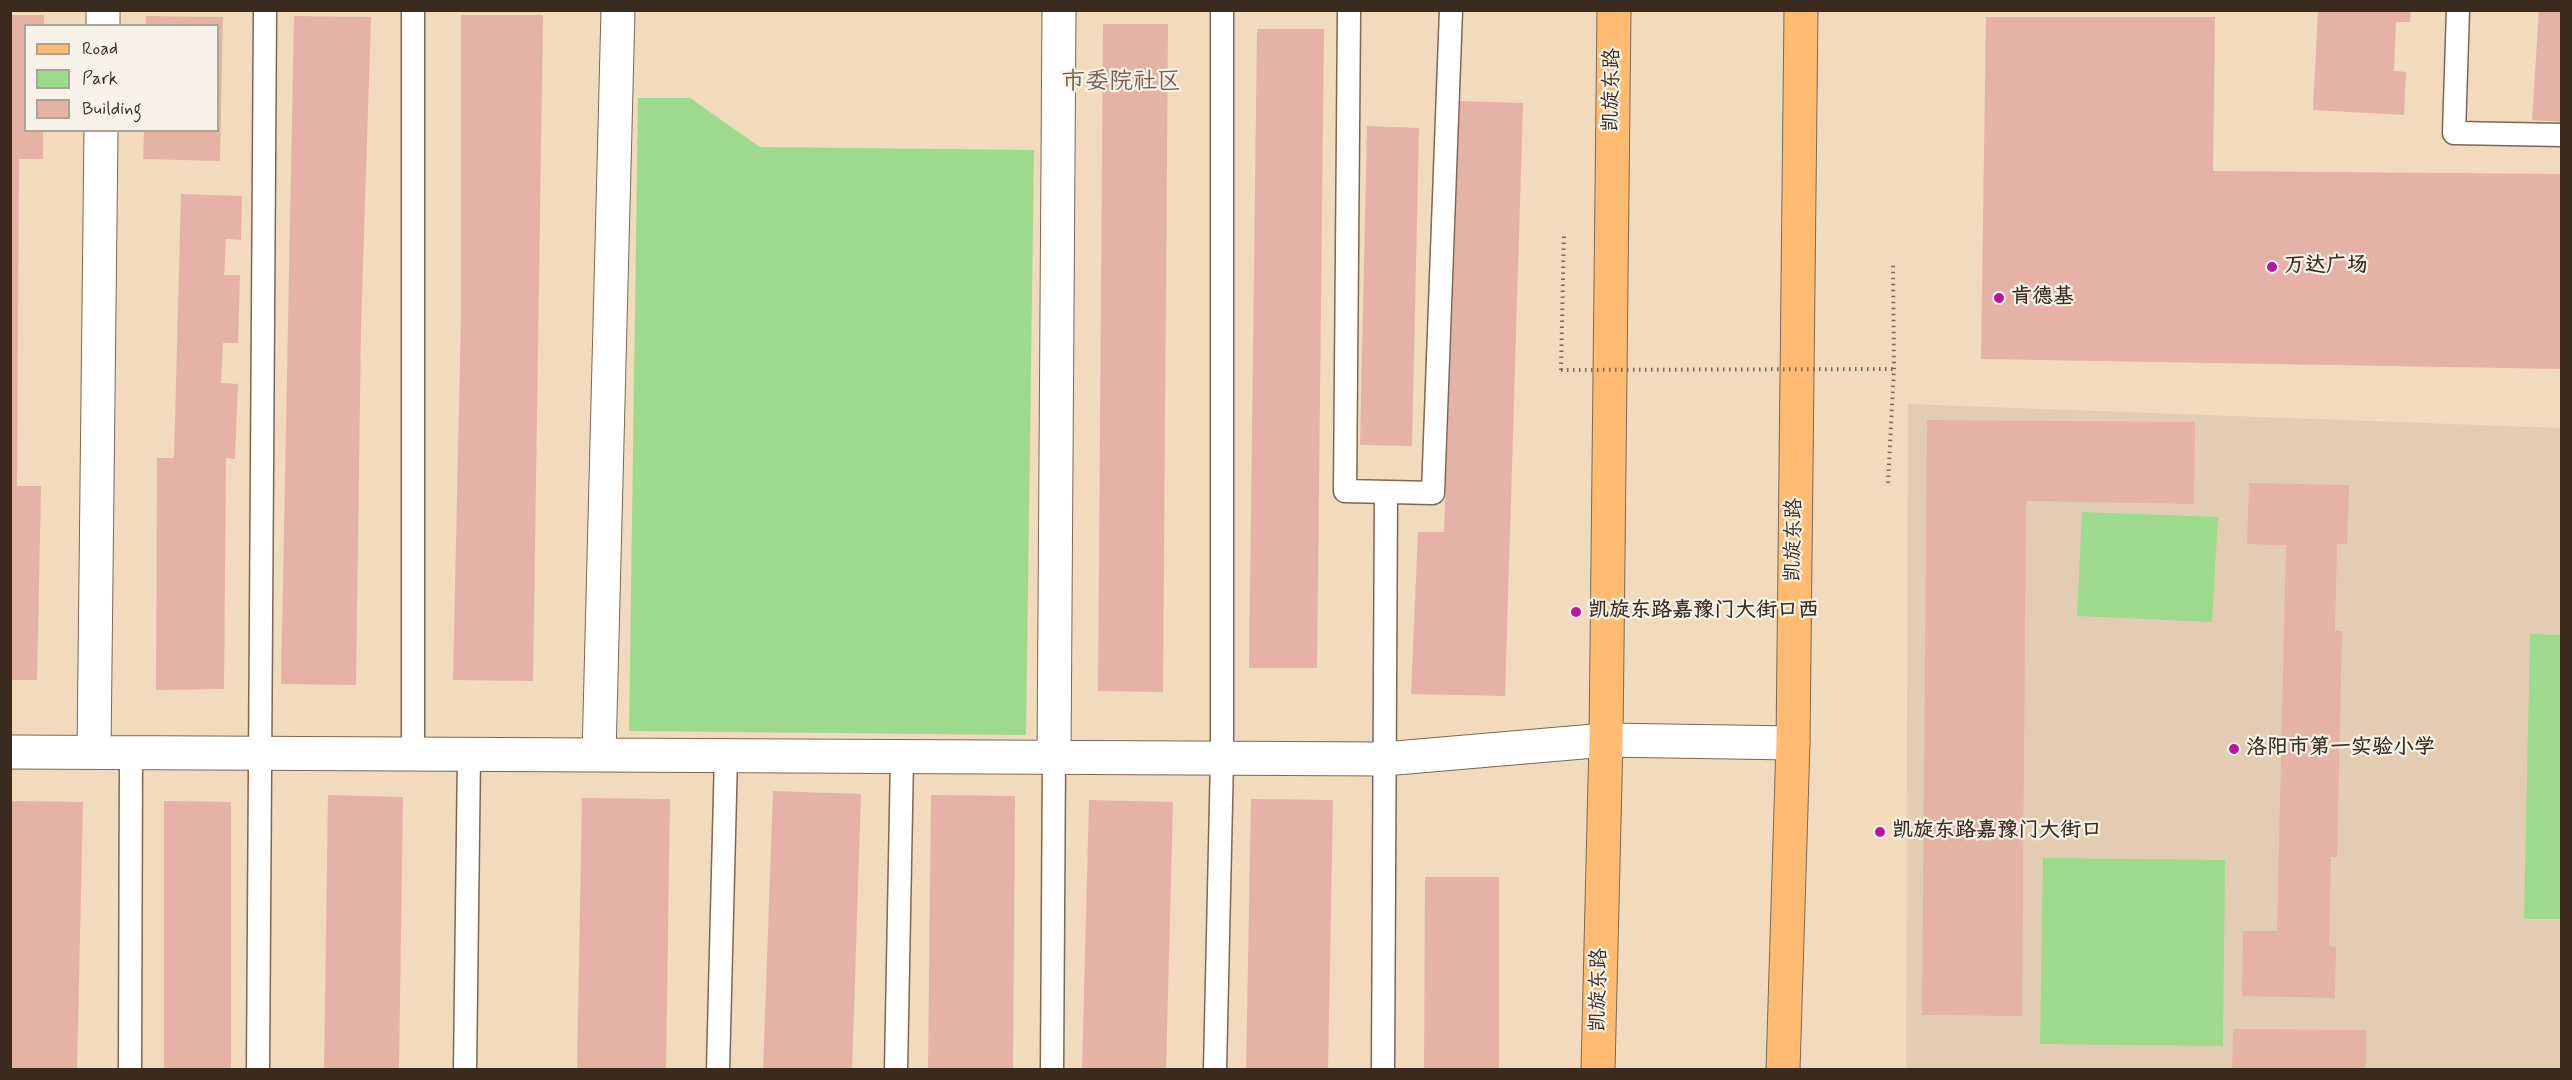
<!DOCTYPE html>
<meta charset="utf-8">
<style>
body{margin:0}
#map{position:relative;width:2572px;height:1080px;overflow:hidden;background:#f1dbbc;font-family:Mynerve,sans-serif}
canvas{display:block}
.frame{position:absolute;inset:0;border:12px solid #3b2a1e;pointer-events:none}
.legend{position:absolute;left:24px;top:24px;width:195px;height:108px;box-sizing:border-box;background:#f7f3e8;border:2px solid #aca397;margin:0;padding:8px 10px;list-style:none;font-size:18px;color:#3b2a1e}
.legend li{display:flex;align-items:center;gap:12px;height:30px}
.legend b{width:30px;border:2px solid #aca397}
</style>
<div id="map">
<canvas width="2572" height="1080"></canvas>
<div class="frame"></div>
<ul class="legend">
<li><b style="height:8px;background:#ffbb71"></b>Road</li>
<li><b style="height:16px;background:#9eda8d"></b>Park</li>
<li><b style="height:16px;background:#e5b2a6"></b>Building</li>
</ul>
</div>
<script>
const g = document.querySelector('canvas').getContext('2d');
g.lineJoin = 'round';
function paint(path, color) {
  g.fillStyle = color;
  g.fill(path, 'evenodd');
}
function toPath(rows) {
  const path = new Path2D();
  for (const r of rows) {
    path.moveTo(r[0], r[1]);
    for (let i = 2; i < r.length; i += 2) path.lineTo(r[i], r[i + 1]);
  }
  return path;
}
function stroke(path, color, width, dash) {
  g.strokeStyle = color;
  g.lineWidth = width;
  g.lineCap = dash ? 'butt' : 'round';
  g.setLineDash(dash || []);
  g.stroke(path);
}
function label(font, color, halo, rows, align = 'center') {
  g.font = font + ' Mynerve,"LXGW WenKai TC",sans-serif';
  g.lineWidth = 4.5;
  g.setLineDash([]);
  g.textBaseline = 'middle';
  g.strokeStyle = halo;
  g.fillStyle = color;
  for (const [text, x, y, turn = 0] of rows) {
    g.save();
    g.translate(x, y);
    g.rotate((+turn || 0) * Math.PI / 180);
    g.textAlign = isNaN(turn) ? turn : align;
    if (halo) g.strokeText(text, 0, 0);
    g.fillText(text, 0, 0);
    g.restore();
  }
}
paint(toPath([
 [1908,404,2561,428,2561,1069,1906,1070]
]), '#e3cdb2');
paint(toPath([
 [638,98,690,98,760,147,1034,150,1026,735,629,731],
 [2082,512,2218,517,2212,622,2077,616],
 [2530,634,2561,635,2561,919,2524,919],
 [2043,858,2225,860,2223,1046,2040,1044]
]), '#9eda8d');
paint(toPath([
 [2318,10,2411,10,2410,22,2396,22,2394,71,2406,72,2404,115,2313,110],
 [2539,10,2562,10,2562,122,2532,120],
 [10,15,44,15,44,26,26,26,26,130,43,130,43,159,19,159,17,486,41,486,37,680,10,680],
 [461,15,543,15,533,681,453,680,461,314],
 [146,16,223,17,220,161,143,159,144,130,218,130,218,26,146,26],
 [294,16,371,17,361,327,356,685,281,684],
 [1986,17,2215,17,2213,171,2562,174,2562,369,1981,359],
 [1103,24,1168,24,1163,692,1098,691],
 [1257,29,1324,29,1317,668,1249,668],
 [1460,101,1523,103,1505,696,1411,694,1418,532,1444,532],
 [1367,126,1419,128,1412,446,1360,445],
 [181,194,242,196,241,240,226,239,224,275,240,275,238,343,223,343,221,383,238,384,235,459,226,458,224,689,156,690,157,458,174,458],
 [1927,420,2195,422,2194,504,2026,501,2022,1016,1922,1015],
 [2249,483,2349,485,2347,544,2337,544,2335,631,2342,631,2337,857,2331,857,2329,946,2336,947,2335,998,2242,996,2243,931,2277,931,2286,545,2247,544],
 [773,791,861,794,852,1070,763,1070],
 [328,795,403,797,399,1070,324,1070],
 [931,795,1015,796,1013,1070,928,1070],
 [582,798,670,799,666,1070,577,1070],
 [1251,799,1333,800,1328,1070,1246,1070],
 [1089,800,1173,802,1166,1070,1082,1070],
 [10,801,83,802,77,1070,10,1070],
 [164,801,231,802,231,1070,164,1070],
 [1425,877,1499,877,1499,1070,1424,1070],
 [2233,1029,2366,1030,2366,1070,2232,1070]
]), '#e5b2a6');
const service = toPath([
 [413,10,413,754],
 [1349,10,1345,491,1433,493,1451,10],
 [2458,10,2454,133,2562,135],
 [130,1070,131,752],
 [258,1070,265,10],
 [465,1070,469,754],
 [718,1070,726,755],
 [896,1070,902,757],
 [1052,1070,1054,757],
 [1215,1070,1222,758,1222,10],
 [1383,1070,1386,492]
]);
const minor = toPath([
 [103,26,103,10],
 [10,752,1384,759,1606,740,1793,743],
 [94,752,101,130],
 [599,755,618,10],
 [1054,757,1059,10]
]);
const primary = toPath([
 [1598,1070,1606,740,1614,10],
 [1783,1070,1793,743,1801,10]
]);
stroke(service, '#7b6855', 25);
stroke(minor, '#7b6855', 35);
stroke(primary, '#7b6855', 35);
stroke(toPath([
 [1561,370,1564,232],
 [1888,483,1894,369,1893,265]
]), '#7b6855', 4, [1.5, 4.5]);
stroke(service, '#fff', 22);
stroke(minor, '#fff', 33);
stroke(primary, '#ffbb71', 33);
stroke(toPath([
 [1561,370,1894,369]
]), '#7b6855', 4, [1.5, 4.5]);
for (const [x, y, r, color] of [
 [2272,267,6,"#b5179e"],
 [1999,298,6,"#b5179e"],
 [1576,612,6,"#b5179e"],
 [2234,749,6,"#b5179e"],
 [1880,832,6,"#b5179e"]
]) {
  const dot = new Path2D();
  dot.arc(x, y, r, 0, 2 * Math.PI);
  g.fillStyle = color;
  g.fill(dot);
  stroke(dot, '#f7f3e8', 2);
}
label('21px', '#3b2a1e', '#f7f3e8', [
 ["凯旋东路",1613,90,-89],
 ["凯旋东路",1795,540,-89],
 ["凯旋东路",1600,990,-89]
]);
label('bold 21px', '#3b2a1e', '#f7f3e8', [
 ["万达广场",2284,267],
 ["肯德基",2011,298],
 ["凯旋东路嘉豫门大街口西",1588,612],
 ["洛阳市第一实验小学",2246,749],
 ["凯旋东路嘉豫门大街口",1892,832]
], 'left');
label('24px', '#765a4e', '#f7f3e8', [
 ["市委院社区",1121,83]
]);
</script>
